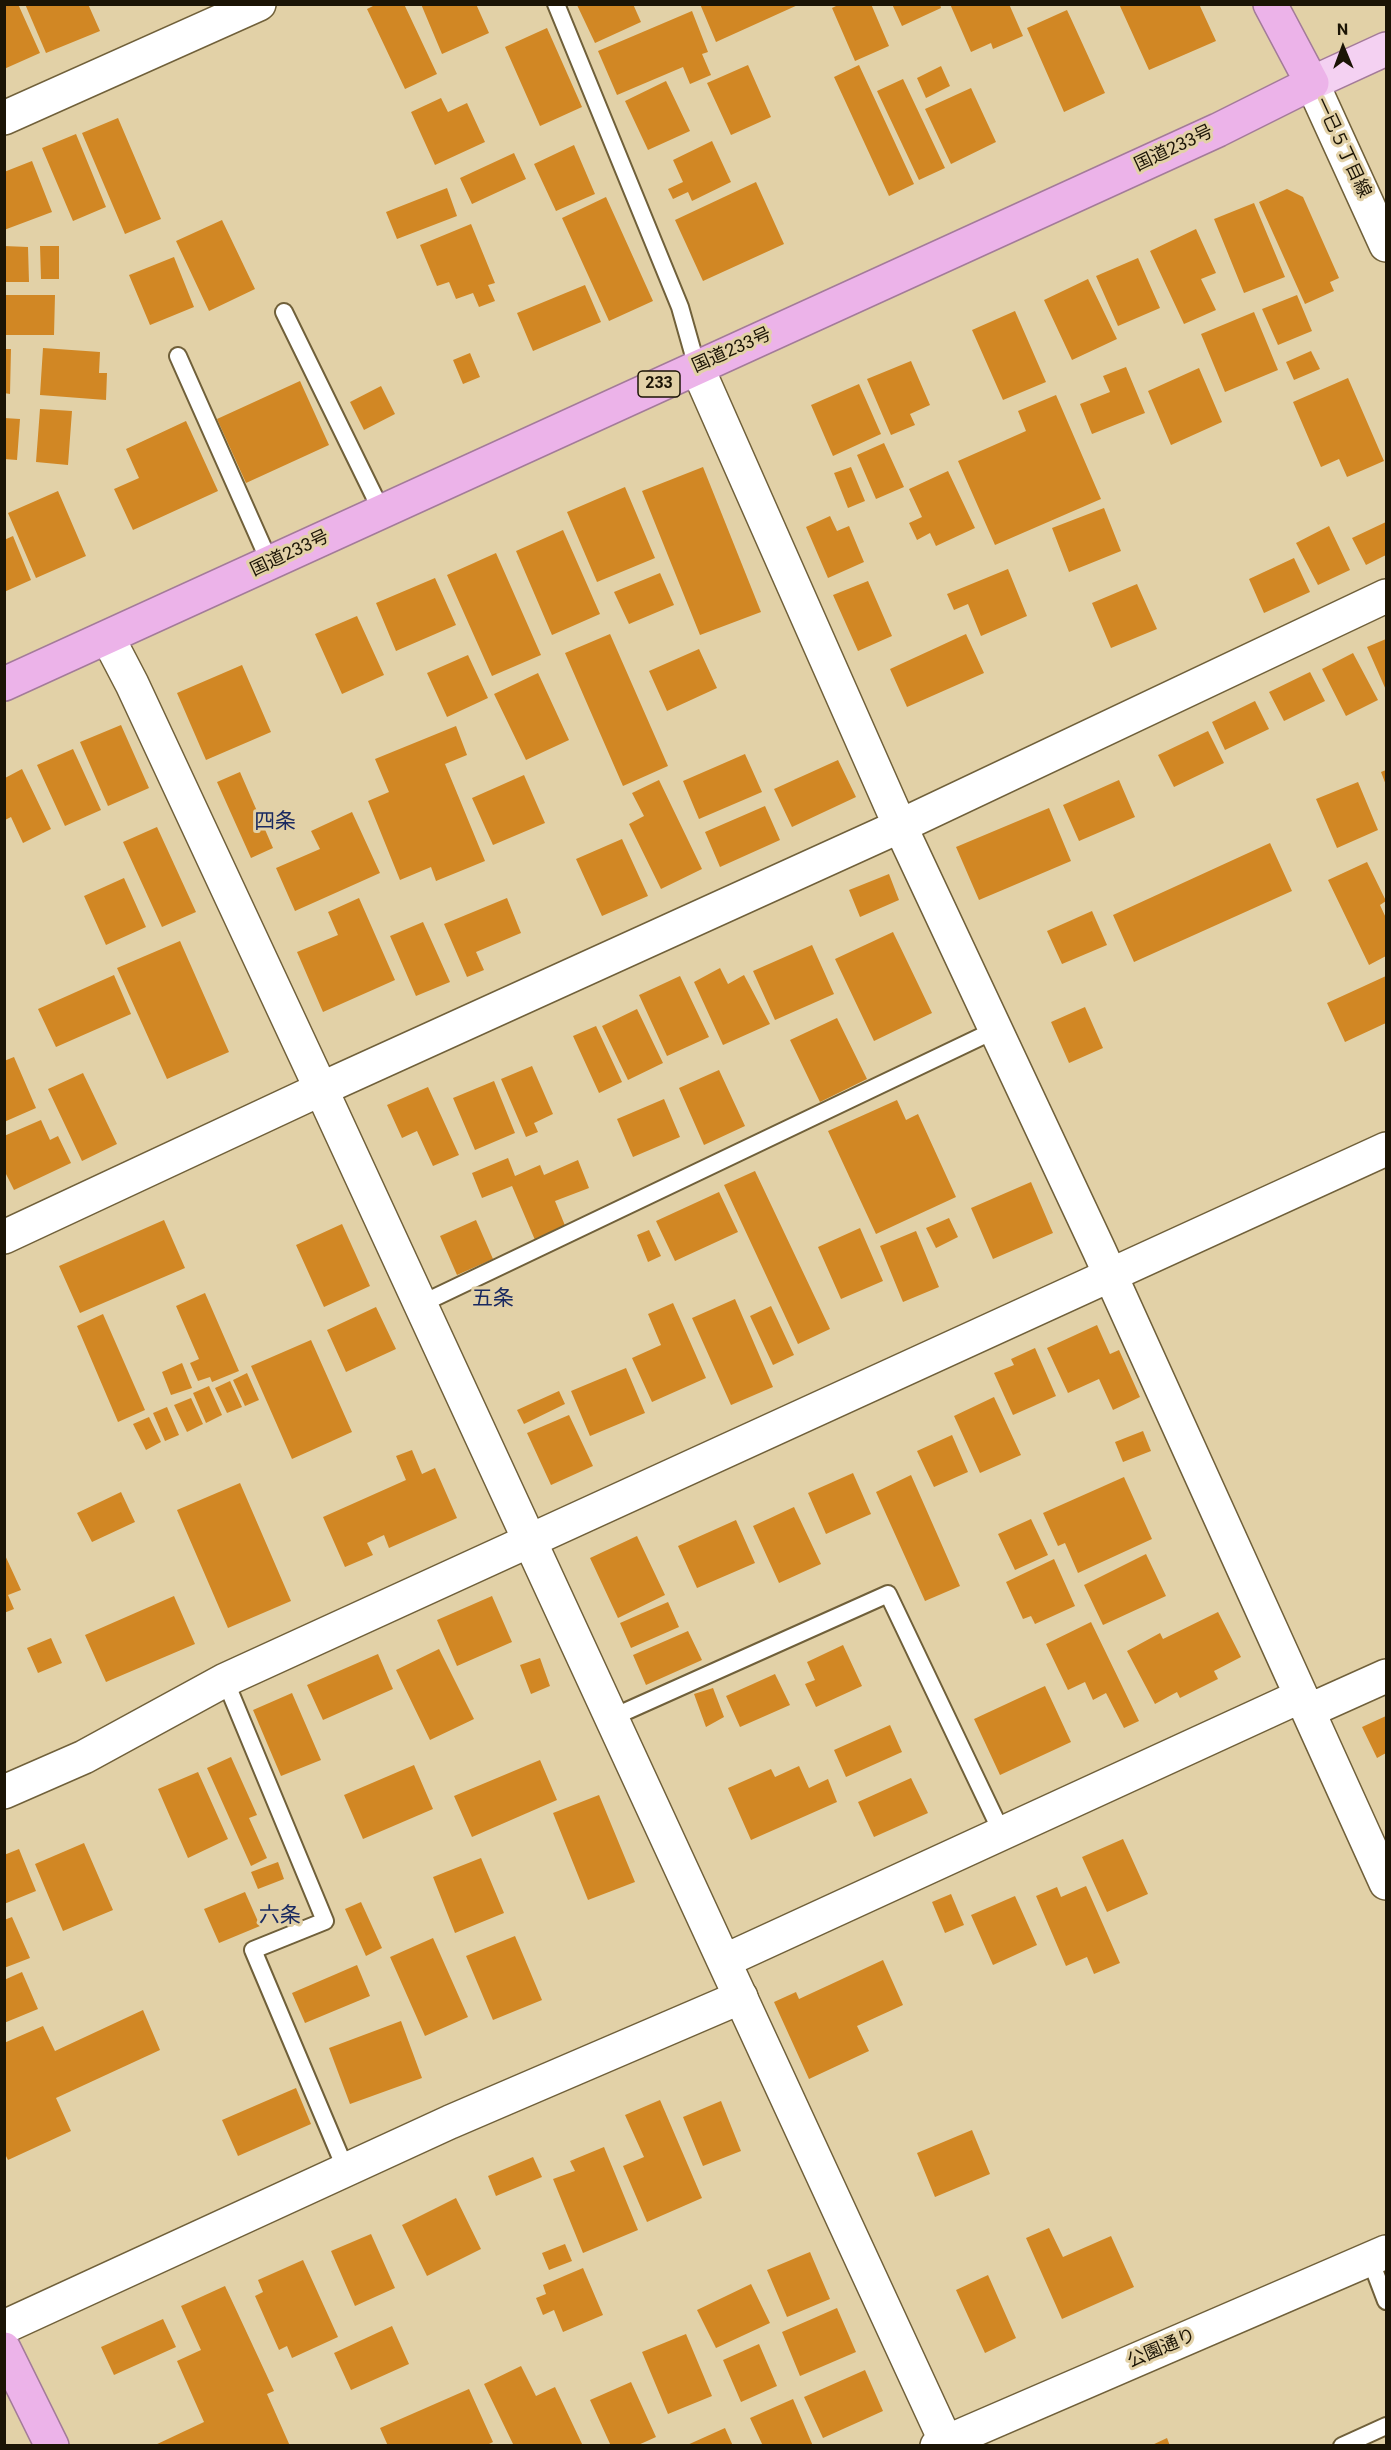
<!DOCTYPE html>
<meta charset="utf-8">
<style>
body{margin:0}
#map{position:relative;width:1391px;height:2450px;overflow:hidden;background:#e2d1a7;font-family:Roboto,sans-serif}
canvas{display:block}
.frame{position:absolute;inset:0;border:6px solid #1b1405;pointer-events:none}
.north{position:absolute;left:1313px;top:18px;width:60px;height:60px;-webkit-text-stroke:4px #e2d1a7;paint-order:stroke;rotate:359deg;font-size:16px;font-weight:700;line-height:24px;text-align:center;color:#1b1405}
.north::after{content:'';display:block;margin:auto;width:21px;height:27px;background:#1b1405;clip-path:polygon(50% 0,100% 100%,50% 72%,0 100%)}
</style>
<div id="map">
<canvas width="1391" height="2450"></canvas>
<div class="frame"></div>
<div class="north">N</div>
</div>
<script>
const g = document.querySelector('canvas').getContext('2d');
g.lineJoin = 'round';
function paint(path, color) {
  g.fillStyle = color;
  g.fill(path, 'evenodd');
}
function toPath(rows) {
  const path = new Path2D();
  for (const r of rows) {
    path.moveTo(r[0], r[1]);
    for (let i = 2; i < r.length; i += 2) path.lineTo(r[i], r[i + 1]);
  }
  return path;
}
function stroke(path, color, width, dash) {
  g.strokeStyle = color;
  g.lineWidth = width;
  g.lineCap = dash ? 'butt' : 'round';
  g.setLineDash(dash || []);
  g.stroke(path);
}
function label(font, color, halo, rows, align = 'center') {
  g.font = font + ' Roboto,"Noto Sans JP",sans-serif';
  g.lineWidth = 6;
  g.setLineDash([]);
  g.textBaseline = 'middle';
  g.strokeStyle = halo;
  g.fillStyle = color;
  for (const [text, x, y, turn = 0] of rows) {
    g.save();
    g.translate(x, y);
    g.rotate((+turn || 0) * Math.PI / 180);
    g.textAlign = isNaN(turn) ? turn : align;
    if (halo) g.strokeText(text, 0, 0);
    g.fillText(text, 0, 0);
    g.restore();
  }
}
paint(toPath([
 [4,4,18,4,40,53,4,69],
 [25,4,88,4,100,31,46,53],
 [377,4,404,4,437,74,405,89,367,9],
 [421,4,476,4,489,33,442,54],
 [633,4,641,22,595,43,577,5],
 [700,4,800,4,716,42],
 [840,4,871,4,889,46,855,61,832,8],
 [892,4,940,4,941,8,902,26],
 [950,4,1009,4,1023,36,993,49,991,43,971,52],
 [1119,4,1199,4,1216,41,1149,70],
 [1067,10,1105,93,1064,112,1027,28],
 [692,11,708,52,702,54,711,75,690,84,683,67,617,95,598,51],
 [547,28,582,107,540,126,505,47],
 [748,65,771,117,731,135,707,83],
 [859,65,914,184,889,196,834,77],
 [941,66,950,86,926,98,917,78],
 [903,79,945,168,919,180,877,91],
 [666,81,690,131,648,150,625,101],
 [971,88,996,142,951,164,925,109],
 [441,98,448,112,467,103,485,142,435,165,411,112],
 [118,118,161,219,125,234,82,133],
 [76,134,106,207,73,221,42,148],
 [712,141,731,182,692,201,688,192,673,199,668,189,683,182,673,160],
 [574,145,595,194,556,211,534,164],
 [514,153,526,179,472,204,460,178],
 [32,161,52,212,4,230,4,172],
 [756,182,784,244,703,281,675,220],
 [447,188,457,216,397,239,386,212],
 [1287,189,1303,197,1339,278,1330,282,1334,291,1305,304,1259,202],
 [606,197,653,301,609,321,562,218],
 [1254,203,1285,277,1244,293,1214,219],
 [222,220,255,289,209,311,176,241],
 [471,224,495,283,488,285,495,301,479,307,473,293,456,299,449,282,437,286,420,245],
 [1196,229,1216,273,1201,279,1216,310,1184,324,1150,251],
 [4,246,28,247,29,282,4,282],
 [40,246,59,246,59,279,41,279],
 [174,257,194,307,150,325,129,275],
 [1138,258,1160,308,1118,326,1096,276],
 [1088,279,1117,339,1072,360,1044,300],
 [585,285,601,322,533,351,517,313],
 [4,295,55,295,54,335,4,335],
 [1297,295,1312,331,1278,345,1262,309],
 [1015,311,1046,382,1003,400,972,330],
 [1254,312,1278,370,1225,392,1201,334],
 [43,348,100,352,99,373,107,373,106,400,40,395],
 [4,349,11,349,10,394,4,393],
 [1311,351,1320,369,1294,380,1286,362],
 [470,353,480,377,463,384,453,360],
 [911,361,930,405,910,414,915,425,891,435,867,379],
 [1126,367,1145,413,1092,434,1080,404,1110,392,1103,376],
 [1199,368,1222,422,1171,445,1148,391],
 [1348,378,1384,461,1347,477,1339,459,1321,467,1293,402],
 [300,381,329,445,246,483,217,419],
 [859,384,881,434,833,456,811,405],
 [381,386,395,414,364,430,350,402],
 [1056,395,1101,499,995,545,958,461,1026,431,1018,411],
 [40,409,72,411,68,465,36,462],
 [4,418,20,419,17,460,4,459],
 [186,421,218,491,133,530,114,489,139,478,126,449],
 [884,443,904,487,876,499,857,455],
 [703,467,761,612,700,635,642,491],
 [851,467,865,501,848,508,834,473],
 [948,471,975,528,936,546,930,533,917,540,909,523,922,517,909,489],
 [625,487,655,558,597,582,567,512],
 [58,491,86,556,36,578,8,513],
 [1104,508,1121,551,1069,572,1052,528],
 [830,516,837,531,849,526,864,562,828,578,806,527],
 [1386,522,1386,555,1366,565,1352,538],
 [1329,526,1350,570,1318,585,1296,543],
 [563,530,600,614,552,635,516,551],
 [13,536,31,580,4,592,4,540],
 [496,553,541,655,492,676,447,575],
 [1294,558,1310,592,1264,613,1249,579],
 [1008,569,1027,616,981,636,968,604,954,610,947,594],
 [660,573,674,605,629,624,614,592],
 [435,578,456,625,396,651,376,603],
 [868,581,892,636,858,651,833,595],
 [1137,584,1157,629,1111,648,1092,603],
 [357,616,384,675,342,694,315,634],
 [610,634,668,766,623,786,565,653],
 [966,634,984,673,907,707,890,669],
 [1386,639,1386,690,1367,647],
 [699,649,717,688,667,711,649,671],
 [1353,653,1378,700,1346,716,1322,669],
 [468,655,488,698,447,717,427,673],
 [242,665,271,732,206,760,177,693],
 [1310,672,1325,701,1284,721,1269,692],
 [538,673,569,740,526,760,494,694],
 [1255,701,1269,729,1225,750,1212,722],
 [121,725,149,788,108,806,80,742],
 [456,726,467,755,445,764,485,861,436,881,431,867,400,880,368,801,389,792,375,759],
 [1208,731,1224,763,1174,787,1158,755],
 [73,749,101,810,65,826,37,765],
 [745,754,762,792,699,819,683,781],
 [838,760,856,797,792,827,774,789],
 [22,769,51,829,23,843,11,817,5,820,5,778],
 [1386,770,1386,785,1381,772],
 [240,772,273,848,251,858,217,782],
 [524,775,545,823,493,845,472,798],
 [659,780,702,869,661,889,629,824,644,816,632,793],
 [1119,780,1135,817,1079,841,1063,805],
 [1358,782,1378,830,1337,848,1316,799],
 [765,806,780,840,720,867,705,832],
 [1049,808,1071,861,979,900,956,847],
 [352,812,380,873,295,911,276,868,320,849,311,831],
 [157,827,196,912,162,927,123,842],
 [622,839,648,896,602,916,576,859],
 [1270,843,1292,891,1134,962,1113,915],
 [1367,862,1386,901,1380,905,1386,918,1386,956,1369,965,1328,880],
 [889,874,899,900,860,917,849,890],
 [124,878,146,927,106,945,84,896],
 [359,898,395,980,323,1012,297,952,338,935,328,912],
 [507,898,521,933,476,952,484,970,467,977,444,924],
 [1092,911,1107,945,1062,964,1047,931],
 [423,922,450,982,416,996,390,936],
 [893,932,932,1013,874,1041,835,959],
 [180,941,229,1052,167,1079,117,968],
 [812,945,834,994,775,1020,753,971],
 [720,968,728,984,744,975,770,1024,723,1045,694,982],
 [114,975,131,1014,56,1047,38,1009],
 [680,976,709,1037,667,1056,639,995],
 [1386,976,1386,1023,1345,1042,1327,1003],
 [1085,1007,1103,1048,1069,1063,1051,1022],
 [637,1009,663,1063,628,1080,602,1026],
 [837,1018,867,1079,820,1102,790,1040],
 [596,1026,622,1082,599,1093,573,1036],
 [14,1057,36,1108,4,1122,4,1061],
 [532,1066,553,1114,534,1123,538,1132,526,1137,501,1079],
 [719,1070,745,1126,704,1145,679,1088],
 [83,1073,117,1144,82,1161,48,1089],
 [494,1081,515,1133,475,1150,453,1098],
 [428,1087,459,1155,433,1166,417,1131,402,1138,387,1105],
 [664,1099,680,1137,633,1157,617,1119],
 [897,1100,906,1120,918,1114,956,1197,876,1234,828,1131],
 [41,1120,50,1140,58,1136,71,1163,14,1190,4,1170,4,1136],
 [508,1158,515,1176,540,1165,544,1175,578,1160,589,1188,555,1201,566,1228,535,1240,512,1186,482,1198,472,1173],
 [755,1171,830,1329,798,1344,724,1185],
 [1031,1182,1053,1233,993,1259,971,1208],
 [719,1192,738,1232,675,1261,656,1221],
 [949,1218,958,1237,936,1248,926,1228],
 [164,1220,185,1268,80,1313,59,1266],
 [476,1220,493,1259,457,1275,440,1236],
 [342,1224,370,1286,324,1307,296,1245],
 [860,1228,883,1281,841,1299,818,1247],
 [649,1230,661,1256,648,1262,637,1235],
 [916,1231,939,1287,903,1302,880,1246],
 [205,1293,239,1371,212,1382,210,1377,198,1381,190,1363,199,1359,176,1306],
 [735,1299,773,1387,731,1405,692,1318],
 [673,1303,706,1378,652,1402,632,1358,661,1345,648,1314],
 [771,1306,794,1355,773,1365,750,1316],
 [376,1307,396,1349,346,1372,327,1330],
 [103,1314,145,1410,118,1422,77,1326],
 [1097,1325,1110,1354,1119,1350,1140,1397,1113,1410,1099,1379,1068,1393,1047,1348],
 [311,1340,352,1432,292,1459,251,1366],
 [1035,1348,1056,1396,1013,1415,994,1373,1014,1365,1011,1359],
 [182,1363,192,1388,171,1395,162,1372],
 [626,1368,645,1413,590,1436,571,1391],
 [247,1373,259,1400,245,1406,233,1380],
 [230,1381,242,1407,227,1413,215,1388],
 [209,1386,222,1415,206,1423,193,1393],
 [559,1391,565,1404,524,1424,517,1410],
 [994,1397,1021,1455,980,1473,954,1416],
 [191,1398,203,1424,187,1432,174,1405],
 [167,1407,179,1435,165,1441,153,1413],
 [569,1415,593,1466,551,1485,527,1433],
 [149,1417,161,1442,146,1450,133,1424],
 [1143,1431,1151,1451,1123,1462,1115,1442],
 [952,1435,968,1472,934,1487,917,1451],
 [412,1450,422,1474,435,1468,457,1518,389,1548,384,1535,367,1543,373,1555,345,1567,323,1517,406,1480,396,1456],
 [853,1473,871,1514,826,1534,808,1493],
 [911,1475,960,1586,925,1601,876,1492],
 [1124,1477,1152,1539,1078,1573,1065,1543,1058,1546,1043,1513],
 [240,1483,291,1601,228,1628,177,1510],
 [121,1492,135,1522,92,1542,77,1513],
 [794,1507,821,1564,779,1583,753,1526],
 [1031,1519,1048,1555,1015,1570,998,1534],
 [736,1520,755,1563,697,1588,678,1546],
 [637,1536,665,1595,618,1618,590,1558],
 [4,1553,21,1590,8,1595,14,1609,4,1613],
 [1146,1554,1166,1596,1103,1625,1084,1585],
 [1054,1559,1075,1606,1035,1624,1031,1616,1023,1619,1006,1582],
 [174,1596,195,1644,106,1682,85,1635],
 [492,1596,512,1642,457,1666,437,1620],
 [668,1602,679,1627,631,1648,620,1623],
 [1218,1612,1241,1657,1214,1671,1218,1679,1180,1698,1177,1692,1155,1704,1127,1651,1160,1633,1163,1639],
 [1091,1622,1139,1721,1124,1728,1106,1693,1093,1700,1085,1682,1068,1690,1046,1644],
 [688,1631,702,1660,646,1685,633,1655],
 [51,1638,62,1663,38,1673,27,1648],
 [843,1645,862,1686,816,1707,805,1684,815,1680,807,1662],
 [439,1649,474,1719,430,1740,396,1670],
 [378,1654,393,1689,323,1720,307,1685],
 [540,1658,550,1686,531,1694,520,1665],
 [775,1674,790,1705,740,1727,726,1696],
 [1045,1686,1071,1742,1000,1775,974,1719],
 [713,1688,724,1717,706,1727,694,1694],
 [292,1693,321,1760,281,1776,253,1710],
 [1386,1716,1386,1753,1377,1758,1362,1727],
 [890,1725,902,1752,846,1777,834,1750],
 [231,1757,257,1815,249,1818,267,1858,251,1866,207,1768],
 [540,1760,557,1800,472,1837,454,1796],
 [414,1765,433,1809,363,1839,344,1795],
 [799,1766,809,1788,828,1779,837,1802,751,1840,728,1788,771,1769,775,1777],
 [198,1772,228,1839,188,1858,158,1789],
 [911,1778,928,1813,874,1837,858,1802],
 [599,1795,635,1882,588,1900,553,1813],
 [1123,1839,1148,1894,1107,1912,1082,1857],
 [84,1843,113,1910,63,1931,35,1864],
 [19,1849,36,1891,4,1904,4,1855],
 [481,1858,504,1913,455,1933,433,1877],
 [278,1862,284,1879,258,1889,251,1872],
 [1086,1886,1120,1963,1094,1974,1087,1957,1066,1966,1036,1896,1057,1887,1061,1897],
 [245,1892,260,1926,219,1943,204,1909],
 [951,1894,964,1925,945,1933,932,1902],
 [1015,1896,1037,1945,993,1965,971,1915],
 [361,1902,382,1948,366,1956,345,1909],
 [12,1917,30,1958,4,1968,4,1920],
 [515,1936,542,2000,493,2020,466,1956],
 [433,1938,468,2017,425,2036,390,1957],
 [883,1960,903,2005,857,2026,869,2051,809,2079,774,2002,796,1992,799,1999],
 [357,1965,370,1996,305,2023,292,1993],
 [22,1972,38,2009,4,2023,4,1980],
 [143,2010,160,2050,56,2098,71,2131,8,2160,4,2152,4,2043,43,2026,55,2051],
 [401,2021,422,2078,350,2104,329,2048],
 [296,2088,311,2124,238,2156,222,2120],
 [660,2100,702,2198,647,2222,623,2166,644,2157,625,2115],
 [721,2101,741,2151,703,2166,683,2117],
 [972,2130,990,2174,935,2197,917,2153],
 [604,2147,638,2230,583,2253,553,2179,575,2171,570,2161],
 [533,2157,542,2177,496,2196,488,2176],
 [456,2198,481,2249,427,2276,402,2225],
 [1049,2228,1063,2257,1111,2236,1134,2287,1062,2319,1026,2238],
 [371,2234,395,2288,355,2306,331,2251],
 [565,2244,572,2261,549,2270,542,2253],
 [810,2252,830,2299,787,2317,767,2270],
 [303,2260,338,2337,292,2358,287,2346,279,2350,255,2296,263,2292,258,2280],
 [583,2268,603,2315,563,2332,554,2310,543,2315,536,2298,546,2294,543,2285],
 [988,2275,1016,2338,985,2353,956,2290],
 [751,2284,770,2323,716,2348,697,2310],
 [225,2286,274,2391,267,2394,290,2446,153,2446,204,2422,177,2361,201,2350,181,2306],
 [837,2308,856,2352,800,2376,782,2332],
 [163,2319,176,2347,114,2375,101,2347],
 [392,2326,409,2364,351,2390,334,2353],
 [686,2334,712,2396,668,2414,642,2352],
 [759,2344,777,2386,741,2402,723,2360],
 [521,2366,536,2396,555,2387,583,2446,514,2446,484,2384],
 [865,2370,883,2411,823,2438,804,2397],
 [631,2382,656,2437,636,2446,611,2446,590,2400],
 [469,2389,493,2442,485,2446,388,2446,380,2428],
 [793,2399,813,2446,763,2446,750,2418],
 [725,2428,733,2446,685,2446],
 [1167,2438,1170,2446,1150,2446]
]), '#d18724');
const lane = toPath([
 [556,4,680,307,697,367],
 [284,312,382,512],
 [178,356,270,563],
 [419,1305,995,1030],
 [225,1680,325,1921,253,1950,346,2170],
 [611,1718,888,1594,1002,1833],
 [1370,2259,1386,2301],
 [1342,2446,1386,2426]
]);
const street = toPath([
 [4,118,259,4],
 [697,367,900,826,1099,1250,1386,1883],
 [108,638,132,684,321,1089,946,2442],
 [321,1089,900,826,1386,596],
 [1308,1711,1386,1676],
 [724,1961,1301,1696]
]);
const secondary = toPath([
 [1312,83,1386,245],
 [4,1237,321,1089],
 [4,1792,84,1757,225,1680,1386,1149],
 [4,2327,450,2122,741,1997],
 [937,2446,1386,2252]
]);
const primary = toPath([
 [1312,83,1386,49]
]);
const highway = toPath([
 [4,684,1218,130,1312,83,1270,4],
 [4,2349,52,2446]
]);
stroke(lane, '#70603a', 20);
stroke(street, '#70603a', 36);
stroke(secondary, '#70603a', 36);
stroke(primary, '#a37b99', 36);
stroke(highway, '#a37b99', 36);
stroke(lane, '#fff', 16);
stroke(street, '#fff', 33);
stroke(secondary, '#fff', 33);
stroke(primary, '#f4d1f2', 33);
stroke(highway, '#ecb3e9', 33);
for (const [x, y, w] of [
 [659,384,42]
]) {
  const box = new Path2D();
  box.roundRect(x - w / 2, y - 13, w, 26, 4.5);
  g.fillStyle = '#e2d1a7';
  g.fill(box);
  stroke(box, '#1b1405', 1.5);
}
label('bold 16px', '#1b1405', null, [
 ["233",659,384]
]);
label('18px', '#1b1405', '#e2d1a7', [
 ["一已５丁目線",1342,148,65],
 ["国道233号",1174,149,-25],
 ["国道233号",732,351,-24],
 ["国道233号",290,554,-25],
 ["公園通り",1162,2349,-23]
]);
label('21px', '#192960', '#e2d1a7', [
 ["四条",275,823],
 ["五条",493,1300],
 ["六条",280,1917]
]);
</script>
